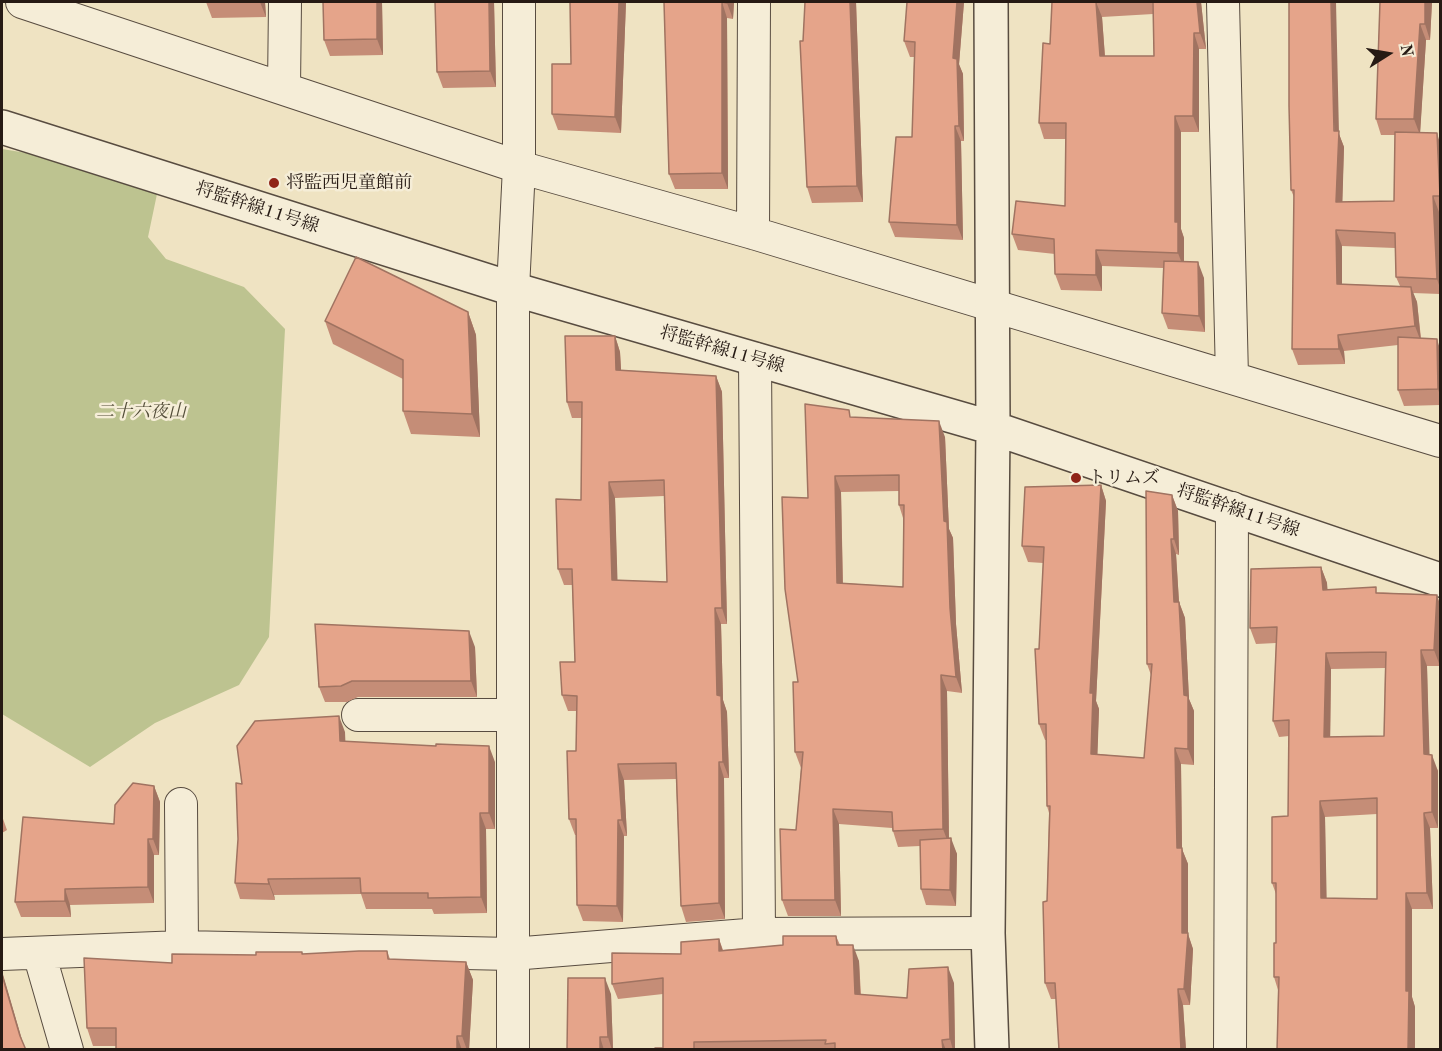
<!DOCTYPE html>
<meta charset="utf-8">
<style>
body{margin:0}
#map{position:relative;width:1442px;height:1051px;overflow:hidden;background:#efe3c2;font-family:"Old Standard TT",serif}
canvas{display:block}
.frame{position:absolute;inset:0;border:3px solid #261a14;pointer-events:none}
.north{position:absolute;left:1358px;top:24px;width:60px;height:60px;-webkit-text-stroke:4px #f5edd7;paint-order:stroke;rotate:79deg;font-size:16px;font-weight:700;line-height:24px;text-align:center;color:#261a14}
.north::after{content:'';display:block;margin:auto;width:21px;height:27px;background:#261a14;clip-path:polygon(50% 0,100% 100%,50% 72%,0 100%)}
</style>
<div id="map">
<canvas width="1442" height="1051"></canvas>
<div class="frame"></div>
<div class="north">N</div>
</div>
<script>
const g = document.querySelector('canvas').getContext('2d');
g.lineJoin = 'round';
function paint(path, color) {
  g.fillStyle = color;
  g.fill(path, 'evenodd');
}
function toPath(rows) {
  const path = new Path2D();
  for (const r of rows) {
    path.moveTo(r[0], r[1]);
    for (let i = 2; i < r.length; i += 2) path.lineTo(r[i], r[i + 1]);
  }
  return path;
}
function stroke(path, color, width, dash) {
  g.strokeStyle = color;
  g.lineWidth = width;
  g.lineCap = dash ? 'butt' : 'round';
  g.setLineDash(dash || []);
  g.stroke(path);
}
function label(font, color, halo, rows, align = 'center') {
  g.font = font + ' "Old Standard TT","Noto Serif JP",serif';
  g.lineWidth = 5;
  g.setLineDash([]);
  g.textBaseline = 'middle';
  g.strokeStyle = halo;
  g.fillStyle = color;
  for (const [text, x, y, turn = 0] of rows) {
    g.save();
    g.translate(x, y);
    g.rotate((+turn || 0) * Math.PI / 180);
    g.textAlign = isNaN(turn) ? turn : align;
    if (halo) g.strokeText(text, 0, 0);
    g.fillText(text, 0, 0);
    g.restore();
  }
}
paint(toPath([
 [2,149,45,156,157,194,148,237,166,259,244,287,285,329,269,637,239,685,155,723,90,767,2,714]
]), '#bdc390');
const minor = toPath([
 [22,2,519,167,753,233,1440,441],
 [1223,2,1232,377],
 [284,87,285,2],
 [753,233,754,2],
 [755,359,759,934],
 [358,715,513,715],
 [181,804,182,947],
 [39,953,67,1050],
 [2,954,182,947,512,954,759,934,988,933],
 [513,1050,513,289,519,167,519,2],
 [1230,1050,1232,508]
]);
const tertiary = toPath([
 [991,2,993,428,988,933,992,1050],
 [2,127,513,289,993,428,1440,580]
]);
stroke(minor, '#584c40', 34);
stroke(tertiary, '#584c40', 36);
stroke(minor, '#f5edd7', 32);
stroke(tertiary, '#f5edd7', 33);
paint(toPath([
 [206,2,265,2,266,17,212,18],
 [382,2,383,55,330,56,324,40],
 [435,2,494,2,496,87,443,88,437,72],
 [626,2,621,133,558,130,552,114,571,64],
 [664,2,734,2,733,19,727,18,728,189,675,189,669,174],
 [805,2,856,2,863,202,812,203,807,187,803,41],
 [964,2,959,65,963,74,964,141,961,141,963,240,895,237,889,222,912,137,914,57,910,57,904,41],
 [1052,2,1201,2,1206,49,1199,49,1199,132,1181,132,1181,229,1184,238,1184,261,1204,278,1205,332,1168,329,1162,313,1163,268,1102,266,1102,291,1061,290,1055,274,1055,254,1018,250,1012,234,1065,206,1066,139,1044,139,1039,123,1050,44],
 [1153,14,1154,56,1105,56,1102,17],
 [1380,2,1432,2,1430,40,1426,40,1420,132,1440,143,1440,212,1439,212,1440,247,1440,294,1413,293,1417,302,1421,338,1440,349,1440,405,1404,406,1398,390,1398,345,1344,351,1345,364,1298,365,1292,349,1294,197,1291,190,1339,134,1344,147,1342,202,1394,201,1395,135,1381,135,1376,119],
 [1342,246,1395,248,1396,277,1400,286,1342,284],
 [468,312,476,335,480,437,411,434,403,411,403,379,333,344,325,321],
 [615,336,620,352,621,370,716,376,722,392,727,624,721,624,723,700,727,712,729,778,724,778,725,919,686,922,681,906,676,779,624,780,627,836,624,836,623,922,583,921,577,905,576,835,575,835,569,819,576,751,577,711,568,711,562,695,575,662,572,585,564,585,558,569,581,500,582,418,572,418,567,402],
 [664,496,667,582,617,580,615,498],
 [852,417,945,437,949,529,953,538,956,624,962,693,947,691,949,838,957,854,956,906,926,905,921,889,920,846,898,847,893,831,892,828,839,824,841,916,788,916,782,900,796,830,801,768,795,752,808,498],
 [899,491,899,505,903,518,903,587,843,583,841,492],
 [1101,485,1106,501,1096,701,1099,709,1097,754,1144,758,1151,675,1147,664,1172,495,1178,511,1179,555,1176,554,1179,602,1185,618,1189,699,1194,711,1194,765,1181,764,1182,849,1188,864,1188,934,1193,949,1190,1005,1183,1005,1186,1050,1059,1050,1056,999,1051,999,1045,983,1049,813,1047,806,1046,740,1045,740,1039,724,1039,649,1043,563,1028,562,1022,546],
 [1321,567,1327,583,1327,590,1437,595,1440,666,1427,666,1429,755,1438,771,1438,828,1430,828,1433,909,1412,909,1412,997,1415,1007,1415,1050,1277,1050,1278,990,1274,977,1276,943,1276,894,1272,883,1288,816,1289,736,1279,737,1273,721,1276,643,1256,644,1250,628],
 [1385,668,1384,736,1330,737,1331,669],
 [1377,814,1377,899,1326,898,1325,817],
 [475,647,477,697,358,697,347,702,325,702,319,687],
 [345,732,345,741,495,762,495,829,486,829,487,913,434,914,432,909,366,909,361,894,274,895,275,900,240,899,235,883,242,784],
 [154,786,160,802,159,855,154,855,154,903,70,905,71,917,21,917,15,902,114,824],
 [2,816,7,830,2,833],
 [836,936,840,945,859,961,861,995,907,998,954,983,955,1050,655,1050,663,1048,663,994,618,999,612,984,681,954,719,939,723,950,783,945],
 [387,951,390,959,466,962,473,980,469,1050,116,1050,116,1046,93,1046,87,1028,172,963,303,954],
 [611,994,613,1050,567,1050]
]), '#c58d77');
paint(toPath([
 [260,2,265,2,266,17],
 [377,2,382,2,383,55,377,39],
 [489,2,494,2,496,87,490,71],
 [619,2,626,2,621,133,615,117],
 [722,2,727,18,728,189,722,173],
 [727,2,734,2,733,19,727,3],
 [850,2,856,2,863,202,857,186],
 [957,2,964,2,959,64,963,74,964,141,959,126,953,58],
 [1096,2,1102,17,1106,72,1100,56],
 [1197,2,1201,2,1206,49,1200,33],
 [1331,2,1336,2,1339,134,1344,147,1342,217,1336,202],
 [1425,2,1432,2,1430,40,1425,24],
 [1420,24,1426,40,1420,135,1414,119],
 [1194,33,1199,49,1199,132,1193,116],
 [1175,116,1181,132,1181,229,1184,238,1184,269,1178,253,1175,222],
 [955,126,961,141,963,240,957,225],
 [1437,133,1440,143,1440,199,1440,196],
 [1433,196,1439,212,1440,247,1440,288,1437,279],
 [1336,230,1342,246,1342,300,1337,284],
 [1096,250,1102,266,1102,291,1096,275],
 [1198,262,1204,278,1205,332,1199,316],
 [1411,287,1417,302,1421,342,1415,326],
 [468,312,476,335,480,437,472,414],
 [1338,335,1344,351,1345,364,1339,349],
 [615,336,620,352,622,386,616,370],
 [1437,339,1440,349,1440,395,1438,389],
 [716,376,722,392,727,624,722,608],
 [939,421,945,437,949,529,953,538,956,624,962,693,956,677,950,608,944,521],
 [835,476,841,492,843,599,837,583],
 [609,482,615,498,618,596,612,580],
 [1101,485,1106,501,1096,701,1099,709,1097,770,1091,754,1090,693],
 [1172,495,1178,511,1179,555,1174,539],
 [1171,539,1176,554,1180,618,1174,602],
 [1321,567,1327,583,1329,606,1323,590],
 [1437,595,1440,604,1440,666,1434,650],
 [1179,602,1185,618,1189,699,1194,711,1194,765,1188,749,1184,695],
 [715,608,721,624,723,700,727,712,729,778,723,762,717,695],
 [469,631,475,647,477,697,471,681],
 [1421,650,1427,666,1430,770,1424,754],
 [1326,653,1331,669,1330,753,1324,737],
 [941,675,947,691,949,845,943,829],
 [339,716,345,732,346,757,340,741],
 [489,746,495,762,495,829,489,813],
 [1175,748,1181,764,1182,849,1188,864,1188,934,1193,949,1190,1005,1184,989,1177,848],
 [1432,755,1438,771,1438,828,1432,812],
 [719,762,724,778,725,919,719,903],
 [618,764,624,780,627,836,622,820],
 [154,786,160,802,159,855,153,839],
 [1320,801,1325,817,1327,914,1321,898],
 [833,809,839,824,841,916,835,900],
 [480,813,486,829,487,913,481,897],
 [1424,813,1430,828,1433,909,1427,893],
 [618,820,624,836,623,922,617,906],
 [951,838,957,854,956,906,950,890],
 [148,839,154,855,154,903,148,887],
 [268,879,274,895,275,900,269,884],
 [65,889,70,905,71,917,65,901],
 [1406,893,1412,909,1412,997,1415,1007,1415,1050,1408,1050,1406,991],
 [719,939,724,955,719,951],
 [853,945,859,961,861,1010,855,994],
 [466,962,473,980,469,1050,467,1050,462,1036],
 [948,967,954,983,955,1050,953,1050,950,1039],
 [2,971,25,1050,20,1036,2,975],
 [605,978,611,994,613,1050,612,1050,608,1037],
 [1178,989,1183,1005,1186,1050,1181,1050],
 [457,1036,462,1050,457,1050],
 [600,1037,604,1050,600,1050],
 [942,1040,946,1050,943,1050]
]), '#a07361');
const building = toPath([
 [323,2,377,2,377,39,324,40,323,2],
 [435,2,489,2,490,71,437,72,435,2],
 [570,2,619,2,615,117,552,114,552,64,571,64,570,2],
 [664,2,727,2,727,3,722,2,722,173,669,174,664,2],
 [805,2,850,2,857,186,807,187,800,41,803,41,805,2],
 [907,2,957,2,953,58,957,59,959,126,955,126,957,225,889,222,896,137,912,137,915,42,904,41,907,2],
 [1052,2,1096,2,1100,56,1154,56,1153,2,1197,2,1200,33,1194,33,1193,116,1175,116,1175,222,1178,222,1178,253,1096,250,1096,275,1055,274,1054,239,1012,234,1016,201,1065,206,1066,123,1039,123,1043,43,1050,44,1052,2],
 [1289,2,1331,2,1334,131,1339,131,1336,202,1394,201,1395,132,1437,133,1440,196,1433,196,1437,279,1396,277,1395,233,1336,230,1337,284,1411,287,1415,326,1338,335,1339,349,1292,349,1294,190,1291,190,1289,106,1289,2],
 [1380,2,1425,2,1425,24,1420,24,1414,119,1376,119,1380,2],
 [356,257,468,312,472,414,403,411,403,360,325,321,356,257],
 [1164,261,1198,262,1199,316,1162,313,1164,261],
 [565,336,615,336,616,370,716,376,722,608,715,608,717,695,721,696,723,762,719,762,719,903,681,906,676,763,618,764,622,820,618,820,617,906,577,905,576,819,569,819,567,751,576,751,577,696,562,695,560,662,575,662,572,569,558,569,556,499,581,500,582,402,567,402,565,336],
 [664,480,667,582,612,580,609,482,664,480],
 [1398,337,1437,339,1438,389,1398,390,1398,337],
 [805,404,849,410,850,417,939,421,944,521,947,522,950,608,956,677,941,675,943,829,893,831,892,812,833,809,835,900,782,900,780,829,796,830,803,752,795,752,793,682,798,682,785,589,782,497,808,498,805,404],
 [899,475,899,505,904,505,903,587,837,583,835,476,899,475],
 [1101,485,1090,693,1093,693,1091,754,1144,758,1152,664,1147,664,1146,491,1172,495,1174,539,1171,539,1174,602,1179,602,1184,695,1188,696,1188,749,1175,748,1177,848,1182,848,1182,933,1188,933,1184,989,1178,989,1181,1050,1059,1050,1055,983,1045,983,1043,902,1047,901,1050,806,1047,806,1046,724,1039,724,1035,649,1039,649,1044,547,1022,546,1025,487,1101,485],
 [1321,567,1323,590,1376,587,1376,593,1437,595,1434,650,1421,650,1424,754,1432,755,1432,812,1424,813,1427,893,1406,893,1406,991,1409,991,1408,1050,1277,1050,1279,977,1274,977,1274,943,1276,943,1276,883,1272,883,1272,817,1288,816,1289,720,1273,721,1277,627,1250,628,1251,569,1321,567],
 [1386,652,1384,736,1324,737,1326,653,1386,652],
 [1377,798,1377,899,1321,898,1320,801,1377,798],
 [315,624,469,631,471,681,352,681,341,686,319,687,315,624],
 [339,716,340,741,436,746,436,744,489,746,489,813,480,813,481,897,428,898,428,893,361,893,360,878,268,879,269,884,235,883,238,839,236,783,242,784,237,746,255,721,339,716],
 [133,783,154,786,153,839,148,839,148,887,65,889,65,901,15,902,23,817,114,824,115,805,133,783],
 [951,838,950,890,921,889,920,840,951,838],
 [783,936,836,936,837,945,853,945,855,994,907,998,909,969,948,967,950,1039,942,1040,943,1050,835,1050,835,1043,825,1044,826,1040,694,1042,694,1050,655,1050,655,1048,663,1048,663,978,612,984,612,953,681,954,681,942,719,939,719,951,783,945,783,936],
 [359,951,387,951,388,959,466,962,462,1036,457,1036,457,1050,116,1050,116,1028,87,1028,84,958,172,963,172,954,256,955,256,952,302,952,302,954,359,951],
 [2,975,20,1036,26,1050,2,1050,2,975],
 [568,978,605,978,608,1037,600,1037,600,1050,567,1050,568,978]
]);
paint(building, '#e5a48a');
stroke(building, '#a07361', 1.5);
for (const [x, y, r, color] of [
 [274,183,6,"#8f2418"],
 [1076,478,6,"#8f2418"]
]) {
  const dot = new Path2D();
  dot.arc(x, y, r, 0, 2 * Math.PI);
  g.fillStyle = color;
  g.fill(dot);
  stroke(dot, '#f5edd7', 2);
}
label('18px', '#261a14', '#f5edd7', [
 ["将監西児童館前",286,183],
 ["トリムズ",1088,478]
], 'left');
label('18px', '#261a14', '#f5edd7', [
 ["将監幹線11号線",257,208,18],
 ["将監幹線11号線",722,350,16],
 ["将監幹線11号線",1238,511,19]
]);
label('italic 18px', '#534d39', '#f5edd7', [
 ["二十六夜山",141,412]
]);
</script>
